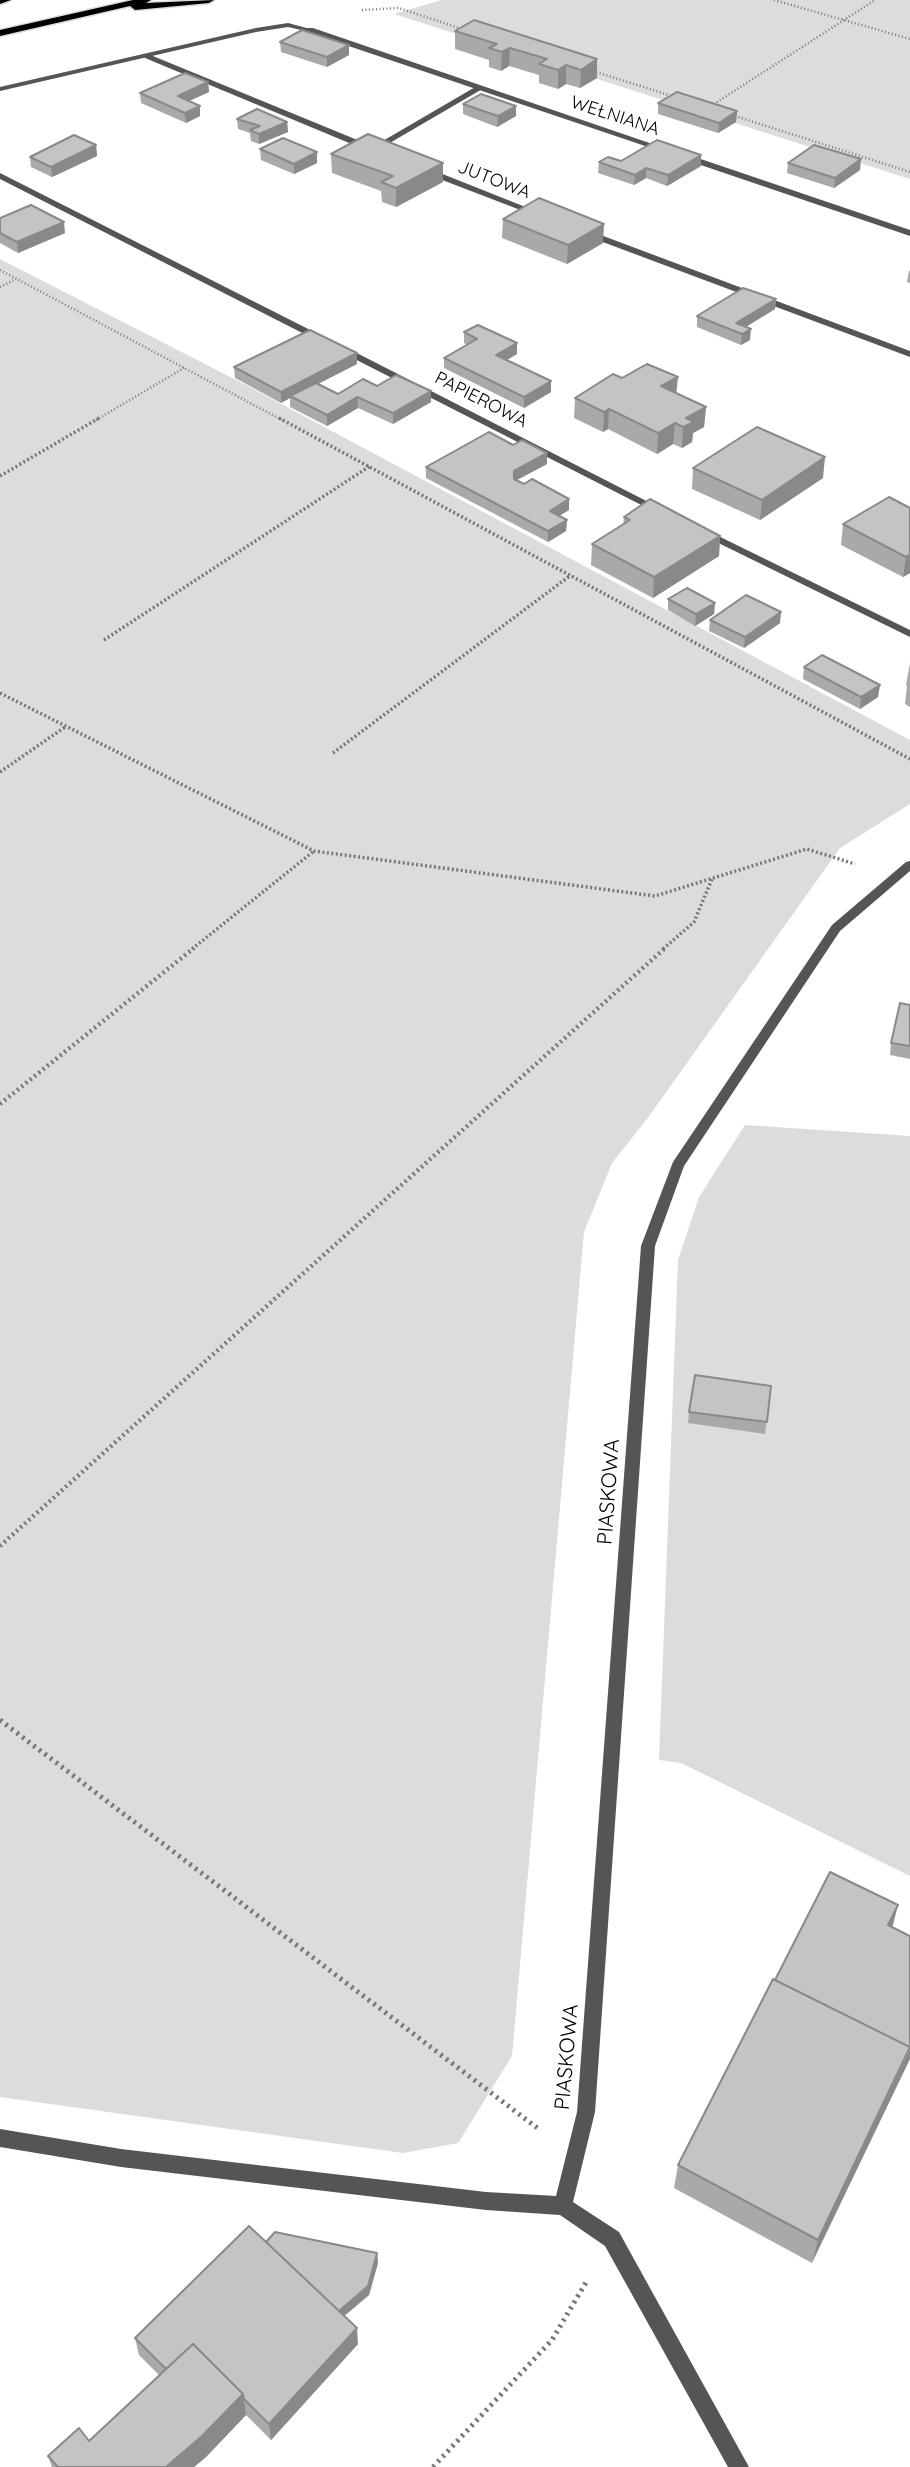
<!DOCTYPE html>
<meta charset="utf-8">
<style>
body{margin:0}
canvas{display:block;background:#fff}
</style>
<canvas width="910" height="2467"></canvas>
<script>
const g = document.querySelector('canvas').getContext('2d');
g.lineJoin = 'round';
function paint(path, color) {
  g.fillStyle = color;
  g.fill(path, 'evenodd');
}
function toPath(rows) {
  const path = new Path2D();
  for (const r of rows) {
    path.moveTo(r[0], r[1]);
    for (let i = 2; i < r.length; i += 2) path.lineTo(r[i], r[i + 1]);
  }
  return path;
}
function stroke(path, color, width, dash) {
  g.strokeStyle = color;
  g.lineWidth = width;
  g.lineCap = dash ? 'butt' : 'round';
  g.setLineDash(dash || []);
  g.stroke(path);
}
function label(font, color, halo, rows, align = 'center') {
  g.font = font + ' Quicksand,sans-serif';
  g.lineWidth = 5;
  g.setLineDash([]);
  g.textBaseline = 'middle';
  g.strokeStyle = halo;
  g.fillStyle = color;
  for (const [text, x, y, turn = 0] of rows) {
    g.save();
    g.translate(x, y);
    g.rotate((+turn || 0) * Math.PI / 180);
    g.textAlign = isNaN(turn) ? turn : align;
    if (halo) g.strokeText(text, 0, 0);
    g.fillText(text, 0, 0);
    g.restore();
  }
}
paint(toPath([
 [441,0,910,0,910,179,394,14],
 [0,259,242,383,910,740,910,804,840,848,647,1119,612,1163,584,1232,512,2056,458,2143,403,2153,0,2097],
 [745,1125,910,1136,910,1876,681,1763,659,1760,678,1260,699,1197]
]), '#dcdcdc');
const primary = toPath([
 [0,0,11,0,0,4,0,0],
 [133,0,151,0,146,3,214,0,209,3,135,10,130,6,0,36,0,30,133,0]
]);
stroke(primary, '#dbdbdb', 3);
stroke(toPath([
 [774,0,910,39],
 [362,10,399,8,465,30],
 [593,71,675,97],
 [711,106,875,0],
 [732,115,910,172],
 [0,270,282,420],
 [0,287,16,279],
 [96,420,184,368]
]), '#777', 2.5, [1, 2.5]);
stroke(toPath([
 [279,418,910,759],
 [0,476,99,418],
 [104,640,370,466],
 [0,693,314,851,655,896,807,849,855,864],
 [333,753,571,575],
 [0,772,65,727],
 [192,949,314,851],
 [663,949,694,922,712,879]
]), '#777', 3.5, [2, 2.5]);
stroke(toPath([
 [0,1104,194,948],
 [0,1546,665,948]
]), '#777', 4.5, [2, 3.5]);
stroke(toPath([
 [0,1720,540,2130],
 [433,2467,552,2340,588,2279]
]), '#777', 5, [2.5, 4.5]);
paint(toPath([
 [288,23,314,30,310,32,288,27,256,32,0,91,0,87,256,28,288,23],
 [477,86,484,88,376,151,369,149,477,86]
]), '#555');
paint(toPath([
 [307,28,313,28,670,150,663,152,307,32,307,28],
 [148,54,372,146,373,148,366,150,145,58,144,56,148,54],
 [686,154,910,230,910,236,683,159,682,157,686,154],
 [424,169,430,169,543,214,536,216,424,173,424,169],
 [0,173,326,338,328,340,320,342,0,179,0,173],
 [584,231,590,231,910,351,910,357,584,235,584,231],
 [339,347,345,347,666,511,665,513,657,513,339,351,339,347],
 [704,529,910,630,910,637,700,534,699,532,704,529],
 [910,861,910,871,840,931,684,1166,655,1246,595,2112,573,2202,619,2232,749,2467,728,2467,605,2246,560,2215,486,2210,121,2167,0,2147,0,2129,121,2149,486,2192,556,2196,577,2112,641,1246,673,1162,832,925,906,862,910,861]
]), '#555');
paint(primary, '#000');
paint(toPath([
 [455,31,597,59,597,78,580,88,566,84,558,89,539,83,539,75,509,66,501,71,489,67,489,60,455,49],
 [280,42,349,55,327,67,281,52],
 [208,82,209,92,189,101,200,116,186,123,141,103,140,93],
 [658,103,737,111,736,122,718,133,658,114],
 [463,104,516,116,497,127,463,114],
 [237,119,287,122,288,132,259,144,251,141,250,133,238,129],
 [96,145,97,156,52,177,31,167,30,157],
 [260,149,317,152,317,163,294,174,261,160],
 [331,154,443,163,443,182,396,207,382,202,381,191,332,173],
 [621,161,701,166,667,186,646,178,634,185,598,173,599,162],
 [788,163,860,170,834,188,787,173],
 [0,218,65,233,18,253,0,243],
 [503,219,603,243,567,264,502,238],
 [910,270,910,283,907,282,909,271],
 [776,299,775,309,746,327,750,340,741,345,697,327,697,316],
 [464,332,517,354,507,360,551,392,524,408,444,368,444,358,467,345,464,343],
 [357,353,357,364,318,384,338,394,377,386,431,391,431,402,393,424,358,408,327,426,290,407,290,398,281,403,235,378,234,367],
 [622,378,677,393,706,407,704,427,693,433,692,442,682,448,673,444,657,454,608,429,603,432,574,418,575,398],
 [547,464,517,480,569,510,559,516,567,520,566,531,548,542,426,478,426,467],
 [693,468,823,478,760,520,692,489],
 [910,508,910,573,903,577,841,545,843,524],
 [624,517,720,536,719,556,653,598,591,565,592,544,623,525],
 [668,599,715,603,714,614,695,626,668,610],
 [710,620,780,623,744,648,709,631],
 [910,663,910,707,905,704,907,686,906,685],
 [804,667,878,697,860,709,803,679],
 [910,1005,910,1059,890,1055,891,1043],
 [771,1386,765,1434,688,1423,689,1412],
 [893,1925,892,1927,910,1936,812,2263,674,2188,678,2165,775,1980],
 [266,2242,377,2253,378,2263,369,2295,344,2316,358,2344,271,2440,246,2415,206,2457,194,2467,52,2467,48,2456,89,2441,159,2375,139,2355,135,2338]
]), '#a9a9a9');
paint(toPath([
 [349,45,349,55,327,67,327,57],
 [510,48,509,66,501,71,502,52],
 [597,59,597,78,580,88,581,70],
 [566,65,566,84,558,89,558,70],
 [208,82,209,92,178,106,178,96],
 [200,106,200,116,186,123,185,113],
 [516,106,516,116,497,127,498,116],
 [737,111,736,122,718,133,719,123],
 [287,122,288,132,259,144,259,134],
 [96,145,97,156,52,177,51,167],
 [317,152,317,163,294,174,294,164],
 [701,155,701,166,667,186,668,175],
 [861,159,860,170,834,188,835,178],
 [443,163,443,182,396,207,396,188],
 [646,168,646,178,634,185,635,175],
 [64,222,65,233,18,253,17,242],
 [604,224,603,243,567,264,568,245],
 [776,299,775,309,737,332,736,323],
 [751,329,750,340,741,345,742,334],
 [517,343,517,354,496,366,496,355],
 [357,353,357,364,292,397,290,396,290,398,281,403,281,392],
 [678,377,676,397,661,386],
 [551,381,551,392,524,408,524,397],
 [431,391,431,402,393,424,393,413],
 [357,397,358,408,327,426,327,415],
 [706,407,704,427,693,433,692,442,682,448,683,427,686,418],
 [609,409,608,429,603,432,604,412],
 [675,423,673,444,657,454,658,433],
 [547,453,547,464,513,482,514,471],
 [825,457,823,478,760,520,762,500],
 [569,499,569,510,549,522,550,511],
 [567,520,566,531,548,542,548,531],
 [720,536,719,556,653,598,654,577],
 [910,554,910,573,903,577,906,557],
 [715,603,714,614,695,626,696,614],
 [781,612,780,623,744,648,745,637],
 [880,685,878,697,860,709,861,697],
 [898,1905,893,1925,883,1944,888,1925],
 [910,2049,910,2059,812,2263,818,2240],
 [377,2253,378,2263,369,2295,336,2323,335,2314],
 [357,2328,358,2344,271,2440,269,2424],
 [243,2394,246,2415,206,2457,194,2467,166,2467]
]), '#898989');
const building = toPath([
 [474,20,597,59,581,70,566,65,558,70,539,64,547,59,510,48,502,52,489,48,497,44,455,31,474,20],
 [302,30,349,45,327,57,280,42,302,30],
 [185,73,208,82,178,96,200,106,185,113,140,93,185,73],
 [677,92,737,111,719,123,658,103,677,92],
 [481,94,516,106,498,116,463,104,481,94],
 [257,109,287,122,259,134,250,130,260,126,237,119,257,109],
 [368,134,443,163,396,188,381,182,393,176,331,154,368,134],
 [74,135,96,145,51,167,30,157,74,135],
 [283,138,317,152,294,164,260,149,283,138],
 [657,140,701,155,668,175,646,168,635,175,599,162,608,157,621,161,657,140],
 [814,145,861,159,835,178,788,163,814,145],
 [539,198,604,224,568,245,503,219,539,198],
 [31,205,64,222,17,242,0,233,0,218,31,205],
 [743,288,776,299,736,323,751,329,742,334,697,316,743,288],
 [478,325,517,343,496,355,551,381,524,397,444,358,477,339,464,332,478,325],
 [310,330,357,353,281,392,234,367,310,330],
 [647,364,678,377,661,386,706,407,686,418,694,422,683,427,675,423,658,433,609,409,604,412,575,398,613,374,622,378,647,364],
 [396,375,431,391,393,413,357,397,327,415,290,396,316,383,338,394,363,379,377,386,396,375],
 [757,427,825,457,762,500,693,468,757,427],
 [489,432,513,445,522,440,547,453,514,471,514,479,524,484,532,479,569,499,550,511,567,520,548,531,426,467,489,432],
 [889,497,910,508,910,554,906,557,843,524,889,497],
 [650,499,720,536,654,577,592,544,630,520,624,517,650,499],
 [687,588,715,603,696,614,668,599,687,588],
 [746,595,781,612,745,637,710,620,746,595],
 [822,655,880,685,861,697,804,667,822,655],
 [900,1003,910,1005,910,1046,891,1043,900,1003],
 [695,1375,771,1386,767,1422,689,1412,695,1375],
 [830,1872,898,1905,888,1925,910,1936,910,2047,775,1980,830,1872],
 [773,1979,910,2047,818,2240,678,2165,773,1979],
 [249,2226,357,2328,269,2424,244,2399,243,2394,193,2344,166,2369,135,2338,249,2226],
 [275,2232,377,2253,368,2286,339,2311,266,2242,275,2232],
 [193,2344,243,2394,202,2436,166,2467,58,2467,48,2456,79,2428,89,2441,193,2344]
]);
paint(building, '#c4c4c4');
stroke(building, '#898989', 2);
label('18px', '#000', '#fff', [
 ["WEŁNIANA",615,116,18],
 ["JUTOWA",494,180,21],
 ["PAPIEROWA",481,400,27]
]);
label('21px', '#000', '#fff', [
 ["PIASKOWA",609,1492,-86],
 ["PIASKOWA",567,2057,-85]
]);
</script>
